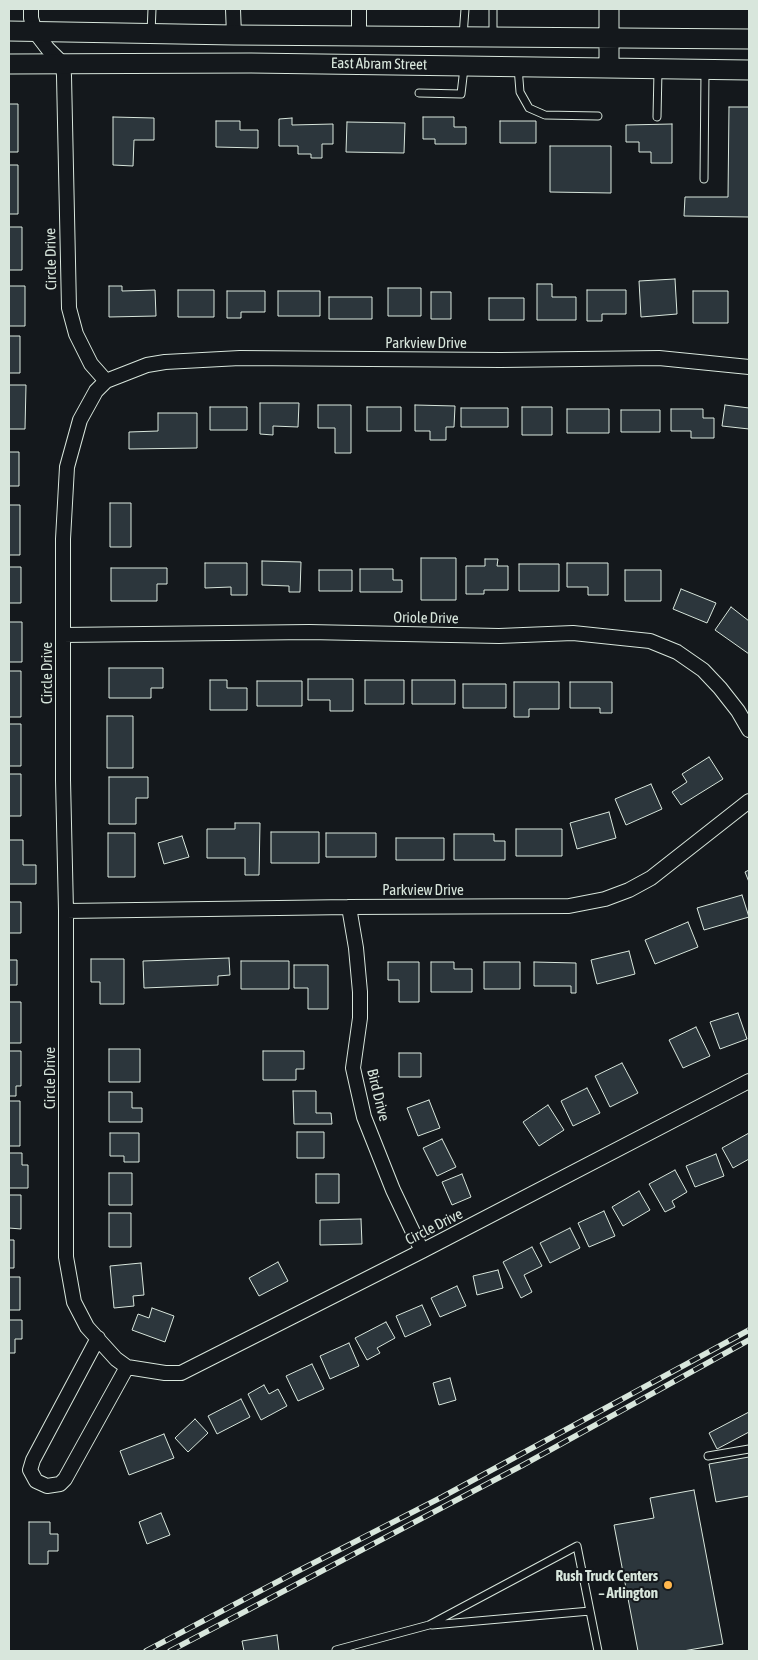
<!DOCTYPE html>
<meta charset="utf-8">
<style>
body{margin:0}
#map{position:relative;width:758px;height:1660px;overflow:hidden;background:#14181c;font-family:"Asap Condensed",sans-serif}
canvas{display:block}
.frame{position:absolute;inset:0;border:10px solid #d8e6dc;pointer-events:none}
</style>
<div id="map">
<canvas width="758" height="1660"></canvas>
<div class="frame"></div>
</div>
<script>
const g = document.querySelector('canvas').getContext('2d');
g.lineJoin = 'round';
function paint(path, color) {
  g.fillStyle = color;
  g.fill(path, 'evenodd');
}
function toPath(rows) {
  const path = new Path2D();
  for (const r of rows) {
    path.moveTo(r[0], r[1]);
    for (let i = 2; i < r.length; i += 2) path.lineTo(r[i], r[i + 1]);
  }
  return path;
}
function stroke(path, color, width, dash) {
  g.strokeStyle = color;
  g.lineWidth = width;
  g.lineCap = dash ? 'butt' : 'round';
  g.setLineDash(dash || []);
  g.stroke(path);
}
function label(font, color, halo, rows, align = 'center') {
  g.font = font + ' "Asap Condensed",sans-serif';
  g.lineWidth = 4;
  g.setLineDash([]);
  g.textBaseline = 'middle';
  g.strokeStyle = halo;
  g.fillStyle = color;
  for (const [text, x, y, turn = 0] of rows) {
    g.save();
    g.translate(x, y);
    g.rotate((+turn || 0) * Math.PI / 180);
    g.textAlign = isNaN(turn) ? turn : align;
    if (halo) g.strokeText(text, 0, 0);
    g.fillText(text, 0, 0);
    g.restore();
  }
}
const building = toPath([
 [9,104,18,104,18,152,9,152,9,104],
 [729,107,749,107,749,217,684,216,685,197,728,197,729,107],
 [113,117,154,118,154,140,134,140,133,166,113,165,113,117],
 [423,117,454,117,454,127,466,127,466,144,435,144,435,139,423,139,423,117],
 [292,118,292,125,333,124,333,144,322,144,322,158,311,158,311,154,298,154,298,146,279,146,279,119,292,118],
 [216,121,240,121,240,130,258,130,258,148,216,147,216,121],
 [500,121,536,121,536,143,500,143,500,121],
 [347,122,405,123,404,153,346,152,347,122],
 [672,124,672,163,651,163,651,152,639,152,639,142,626,142,626,125,672,124],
 [550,146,611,146,611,193,550,192,550,146],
 [9,165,18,165,18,214,9,214,9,165],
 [9,227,22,227,22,270,9,270,9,227],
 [675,279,677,314,641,317,639,281,675,279],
 [537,284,552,284,552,297,576,297,576,320,537,320,537,284],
 [9,286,25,286,25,326,9,326,9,286],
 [109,286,122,286,122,291,155,290,156,316,109,317,109,286],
 [388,288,421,288,421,316,388,316,388,288],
 [178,290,214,290,214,317,178,317,178,290],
 [587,290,626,290,626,314,602,314,602,321,587,321,587,290],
 [227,291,265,291,265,312,241,312,241,318,227,318,227,291],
 [278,291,320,291,320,316,278,316,278,291],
 [693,291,728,291,728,323,693,323,693,291],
 [431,292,451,292,451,319,431,319,431,292],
 [329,297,372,297,372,319,329,319,329,297],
 [489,298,524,298,524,320,489,320,489,298],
 [9,336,20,336,20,373,9,373,9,336],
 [9,385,26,385,25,429,9,429,9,385],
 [260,403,299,403,298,427,273,426,273,435,260,434,260,403],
 [318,405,351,405,351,453,335,453,335,428,318,428,318,405],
 [415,405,455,406,454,427,446,427,446,440,430,440,430,431,415,431,415,405],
 [725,405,749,408,749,429,722,426,725,405],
 [210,407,247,407,247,430,210,430,210,407],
 [367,407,401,407,401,431,367,431,367,407],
 [522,407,552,407,552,435,522,435,522,407],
 [461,408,508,408,508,427,461,427,461,408],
 [567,409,609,409,609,433,567,433,567,409],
 [671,409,703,409,703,418,714,418,714,438,691,438,691,431,671,431,671,409],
 [621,410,660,410,660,432,621,432,621,410],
 [158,413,197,413,197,448,129,449,129,432,158,431,158,413],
 [9,452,19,452,19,486,9,486,9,452],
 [110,503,131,503,131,547,110,547,110,503],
 [9,505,20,505,20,555,9,555,9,505],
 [421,558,456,558,456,600,421,600,421,558],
 [485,559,498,559,497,566,508,566,508,590,484,590,484,594,466,594,466,566,485,566,485,559],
 [262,561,301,562,300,592,289,592,289,586,262,585,262,561],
 [205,563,247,563,247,595,231,595,231,587,205,588,205,563],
 [567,563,608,563,608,595,588,595,588,587,567,587,567,563],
 [519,564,559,564,559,591,519,591,519,564],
 [9,567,21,567,21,603,9,603,9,567],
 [111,568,167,568,167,584,157,584,157,601,111,601,111,568],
 [360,569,393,569,393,580,402,580,402,592,360,592,360,569],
 [319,570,352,570,352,591,319,591,319,570],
 [625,570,661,570,661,601,625,601,625,570],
 [681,589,716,603,707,623,673,609,681,589],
 [731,607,749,621,749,654,715,630,731,607],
 [9,622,22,622,22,662,9,662,9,622],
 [109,668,163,668,163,688,151,688,151,698,109,698,109,668],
 [9,671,21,671,21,717,9,717,9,671],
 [308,679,353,679,353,711,330,711,330,700,308,700,308,679],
 [210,680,227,680,227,688,247,688,247,710,210,710,210,680],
 [365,680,404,680,404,704,365,704,365,680],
 [412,680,455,680,455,704,412,704,412,680],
 [257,681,302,681,302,706,257,706,257,681],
 [514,682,559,682,559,709,529,709,529,717,514,717,514,682],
 [570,682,612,682,612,713,600,713,600,708,570,708,570,682],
 [463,684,506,684,506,708,463,708,463,684],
 [107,716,133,716,133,768,107,768,107,716],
 [9,724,21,724,21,766,9,766,9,724],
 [709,757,723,779,681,805,672,792,687,782,682,774,709,757],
 [9,774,21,774,21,816,9,816,9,774],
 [109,777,148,777,148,798,136,798,136,824,109,824,109,777],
 [651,784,662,809,626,825,615,799,651,784],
 [609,812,616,838,577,849,570,823,609,812],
 [235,823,260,823,259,875,245,875,245,858,207,858,207,829,235,829,235,823],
 [516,829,562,829,562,856,516,856,516,829],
 [271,832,319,832,319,863,271,863,271,832],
 [108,833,135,833,135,877,108,877,108,833],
 [326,833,376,833,376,857,326,857,326,833],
 [454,834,494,834,494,841,505,841,505,860,454,860,454,834],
 [182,836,189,857,164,864,158,843,182,836],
 [396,838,444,838,444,860,396,860,396,838],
 [9,840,23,840,23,865,36,865,36,884,9,884,9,840],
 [749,870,749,882,745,872,749,870],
 [742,895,749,917,704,930,697,908,742,895],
 [9,902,21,902,21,933,9,933,9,902],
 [688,922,698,947,655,964,645,940,688,922],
 [629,951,635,974,597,984,591,960,629,951],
 [229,958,230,975,218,976,218,985,144,988,143,961,229,958],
 [91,959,124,959,124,1004,100,1004,100,982,91,982,91,959],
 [9,960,17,960,17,985,9,985,9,960],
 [241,961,289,961,289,989,241,989,241,961],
 [388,962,419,962,419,1002,399,1002,399,980,388,980,388,962],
 [431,962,454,962,454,969,472,969,472,992,431,992,431,962],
 [484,962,520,962,520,989,484,989,484,962],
 [534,962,576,963,576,993,571,993,571,986,534,986,534,962],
 [294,965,328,965,328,1009,308,1009,308,988,294,988,294,965],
 [9,1002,21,1002,21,1043,9,1043,9,1002],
 [738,1013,747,1039,720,1049,710,1022,738,1013],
 [696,1027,710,1056,683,1068,669,1040,696,1027],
 [109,1049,140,1049,140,1082,109,1082,109,1049],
 [9,1051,21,1051,21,1086,16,1086,16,1096,9,1096,9,1051],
 [263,1051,304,1051,304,1069,296,1069,296,1080,263,1080,263,1051],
 [399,1053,421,1053,421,1077,399,1077,399,1053],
 [622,1063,638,1093,610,1107,595,1076,622,1063],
 [587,1088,600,1113,573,1126,561,1101,587,1088],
 [293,1091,316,1091,316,1113,331,1113,332,1124,294,1124,293,1091],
 [109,1092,132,1092,132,1108,142,1108,142,1122,109,1122,109,1092],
 [429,1100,440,1128,418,1136,407,1108,429,1100],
 [9,1101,20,1101,20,1146,9,1146,9,1101],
 [548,1105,564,1130,539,1146,523,1122,548,1105],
 [297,1132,324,1132,324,1158,297,1158,297,1132],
 [110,1133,139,1133,139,1162,124,1162,124,1156,110,1156,110,1133],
 [749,1133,749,1159,733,1168,722,1148,749,1133],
 [442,1139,456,1167,437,1176,423,1148,442,1139],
 [9,1153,22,1153,22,1165,28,1165,28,1188,9,1188,9,1153],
 [716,1154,724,1176,695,1187,686,1166,716,1154],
 [675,1170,687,1192,672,1201,675,1207,665,1212,649,1184,675,1170],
 [109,1173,132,1173,132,1205,109,1205,109,1173],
 [316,1174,339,1174,339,1203,316,1203,316,1174],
 [462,1174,471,1197,452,1205,442,1182,462,1174],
 [639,1191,650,1210,623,1226,612,1207,639,1191],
 [9,1195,21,1195,21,1229,9,1228,9,1195],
 [604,1211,615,1236,589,1247,578,1223,604,1211],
 [109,1213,131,1213,131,1247,109,1247,109,1213],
 [361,1219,362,1244,320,1245,320,1220,361,1219],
 [570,1228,580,1248,550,1263,540,1243,570,1228],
 [9,1240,14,1240,14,1268,9,1268,9,1240],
 [532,1247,542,1266,524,1275,532,1292,521,1298,503,1262,532,1247],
 [278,1262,288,1281,259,1296,249,1278,278,1262],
 [141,1263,144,1295,133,1296,134,1306,114,1308,110,1266,141,1263],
 [498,1270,503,1288,477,1295,473,1276,498,1270],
 [9,1277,20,1277,20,1310,9,1310,9,1277],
 [457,1286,466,1306,440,1317,431,1298,457,1286],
 [422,1305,431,1325,405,1337,396,1316,422,1305],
 [152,1308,174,1316,165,1342,132,1330,138,1314,149,1318,152,1308],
 [9,1320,22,1320,22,1339,15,1339,15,1353,9,1353,9,1320],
 [386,1322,395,1338,377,1348,380,1353,367,1360,355,1338,386,1322],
 [349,1343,359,1366,330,1379,320,1356,349,1343],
 [312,1364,324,1389,298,1401,286,1376,312,1364],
 [450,1378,456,1400,439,1405,433,1383,450,1378],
 [264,1385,269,1394,278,1389,287,1406,261,1420,248,1394,264,1385],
 [241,1399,250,1417,217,1434,208,1416,241,1399],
 [749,1412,749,1432,717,1449,709,1433,749,1412],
 [195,1419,208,1433,188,1452,175,1438,195,1419],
 [164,1434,174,1458,129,1475,120,1451,164,1434],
 [749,1457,749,1496,716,1502,709,1464,749,1457],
 [694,1490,723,1644,683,1651,638,1651,614,1525,654,1518,650,1498,694,1490],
 [161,1513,170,1535,147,1544,139,1522,161,1513],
 [29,1522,50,1522,50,1534,58,1534,58,1551,48,1551,48,1564,29,1564,29,1522],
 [277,1635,279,1651,244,1651,242,1641,277,1635]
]);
paint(building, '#2c363c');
stroke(building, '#d8e6dc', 1);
const lane = toPath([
 [151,33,152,9],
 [463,36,465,9],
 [493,36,493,9],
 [518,67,520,92,529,108,545,115,598,116],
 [419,93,461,94,464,68],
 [657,117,658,71],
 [704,179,705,72],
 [708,1456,749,1449],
 [432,1625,590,1611],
 [337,1651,336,1650,429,1625,577,1546,598,1651]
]);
const street = toPath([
 [31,9,31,18,35,32,48,49,63,64,64,76,69,308,76,334,91,364,106,381,96,391,80,420,67,467,63,539,63,780,66,911,66,1257,74,1302,87,1327,116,1359,127,1367,165,1373,181,1373,422,1251,749,1081],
 [233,9,234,35],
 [359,35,359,9],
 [106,381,147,365,165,362,240,358,501,360,659,358,749,367],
 [63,635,309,632,499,636,573,633,650,641,677,652,703,670,720,688,738,711,749,730],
 [349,907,356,948,360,992,360,1018,353,1068,364,1117,393,1190,422,1251],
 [66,911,349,907,569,906,605,899,629,890,651,878,749,801],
 [98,1338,33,1460,30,1470,36,1481,47,1486,60,1484,65,1479,127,1367]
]);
const secondary = toPath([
 [9,31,234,35,749,39],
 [9,64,251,63,749,70],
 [609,67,609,9]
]);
stroke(lane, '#d8e6dc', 9);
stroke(street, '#d8e6dc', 16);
stroke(secondary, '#d8e6dc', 21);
stroke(lane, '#14181c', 7);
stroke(street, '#14181c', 14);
stroke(secondary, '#14181c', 19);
const rail = toPath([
 [146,1651,296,1572,442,1497,749,1330],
 [170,1651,523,1465,749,1340]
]);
stroke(rail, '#d8e6dc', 5.5);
stroke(rail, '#14181c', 4, [11]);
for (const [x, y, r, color] of [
 [668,1585,5,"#ffb74d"]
]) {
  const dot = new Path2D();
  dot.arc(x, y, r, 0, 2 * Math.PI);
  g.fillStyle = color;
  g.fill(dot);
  stroke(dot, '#14181c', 2);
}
label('15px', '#d8e6dc', '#14181c', [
 ["East Abram Street",379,64,1],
 ["Circle Drive",51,259,-91],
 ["Parkview Drive",426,343],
 ["Oriole Drive",426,618,1],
 ["Circle Drive",47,673,-90],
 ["Parkview Drive",423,890],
 ["Circle Drive",50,1078,-90],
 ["Bird Drive",378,1095,76],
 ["Circle Drive",434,1227,-27]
]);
label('bold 15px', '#d8e6dc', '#14181c', [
 ["Rush Truck Centers",658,1576],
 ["– Arlington",658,1593]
], 'right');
</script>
